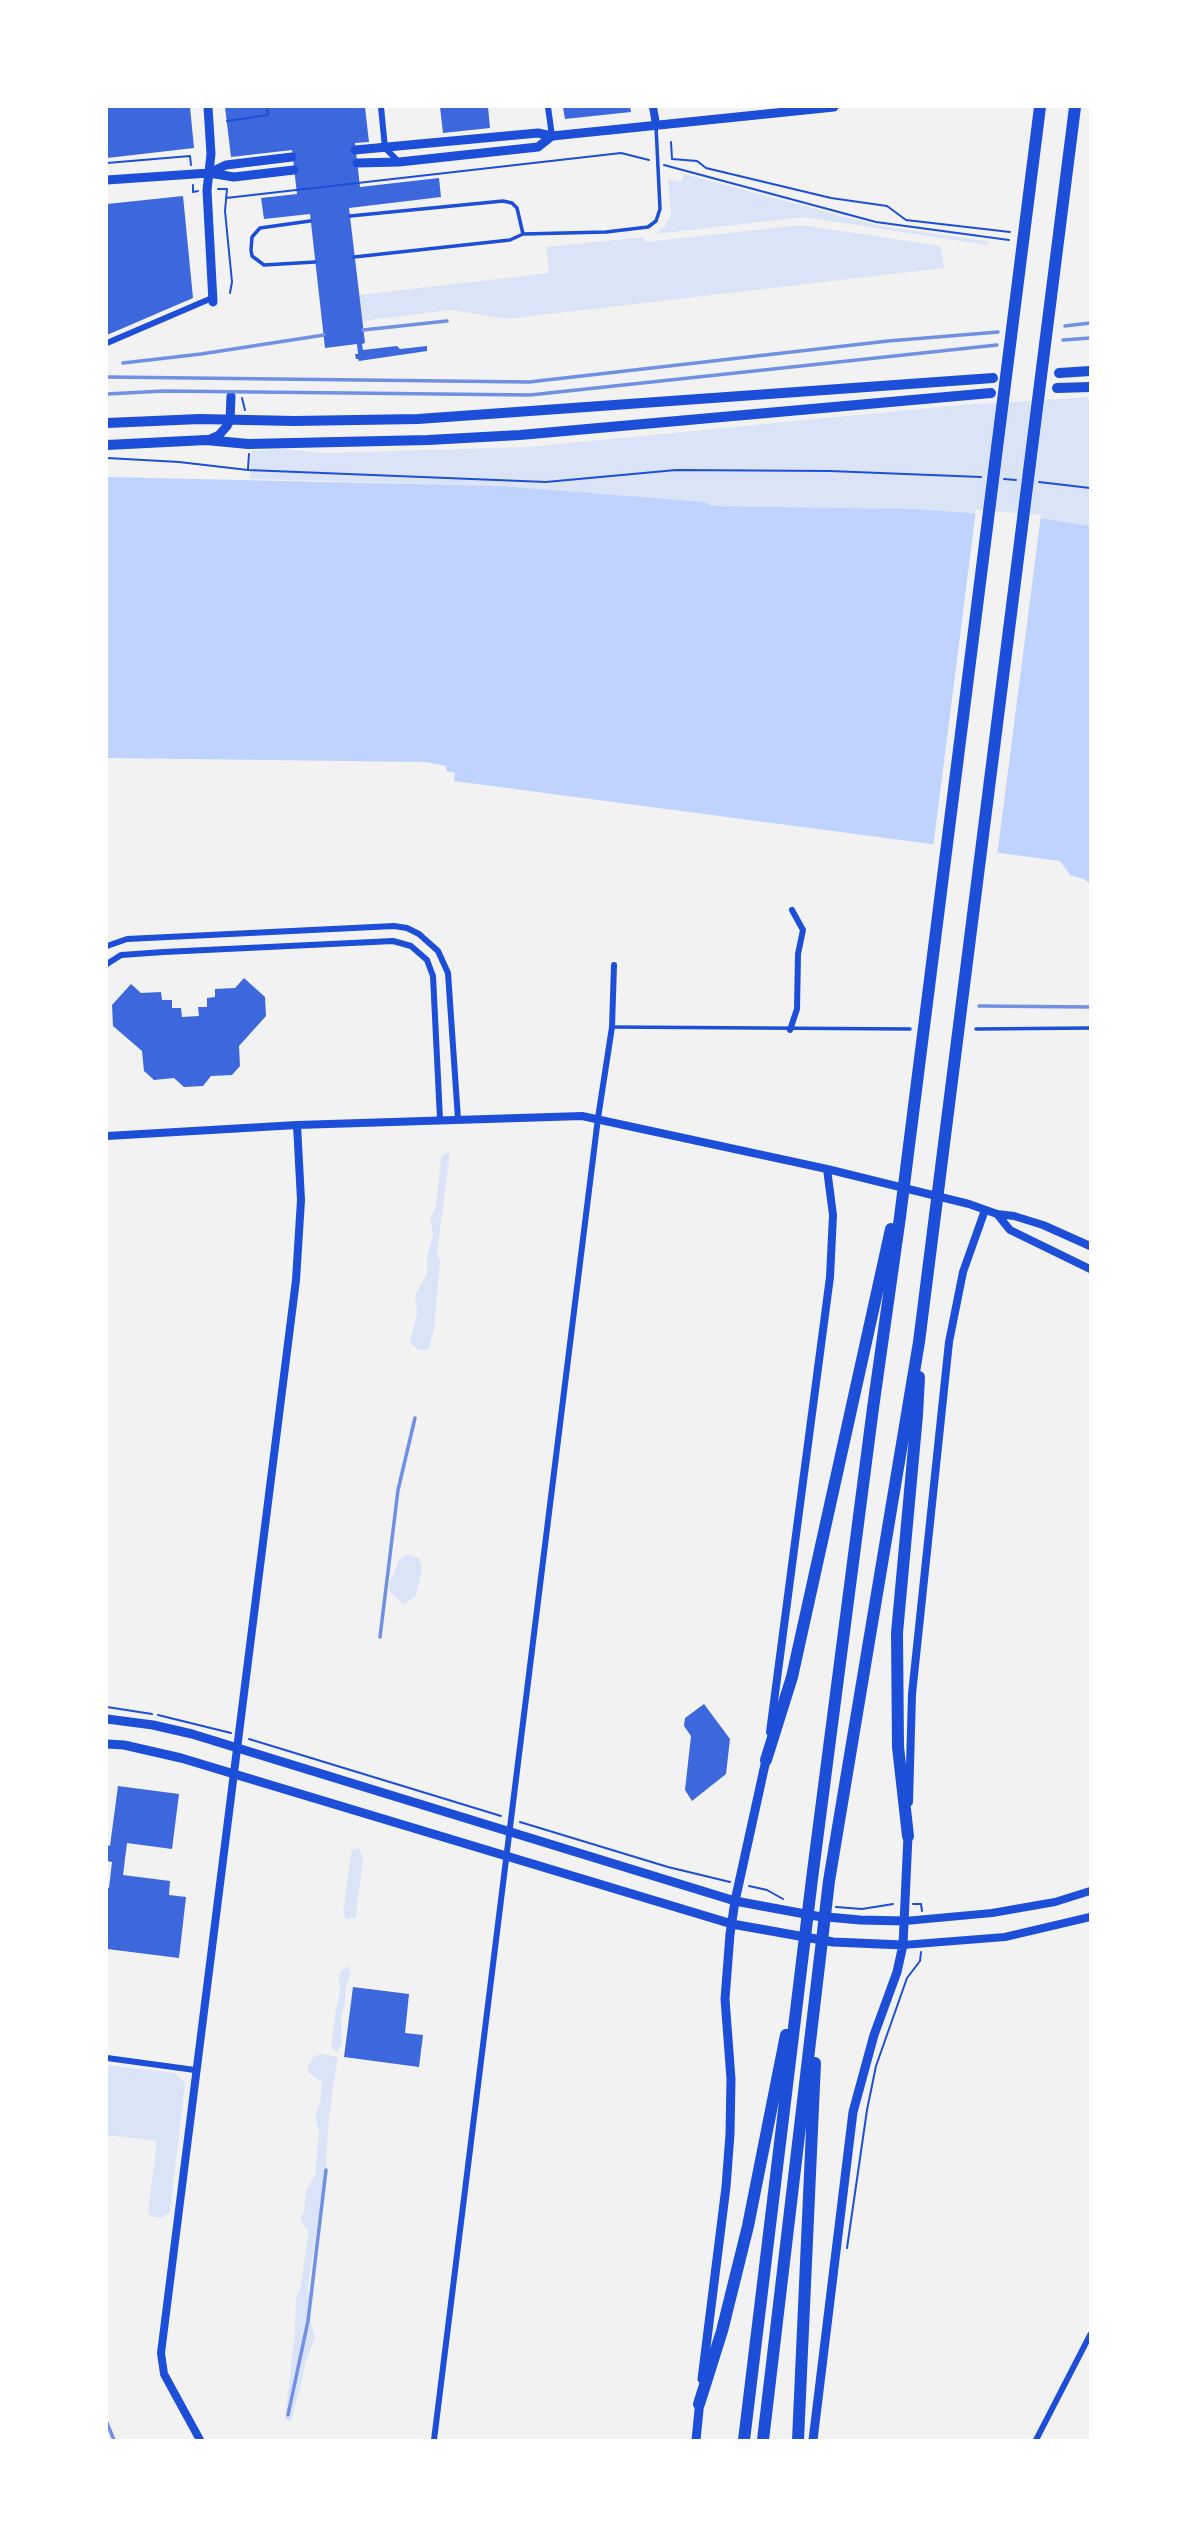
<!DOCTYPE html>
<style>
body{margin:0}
#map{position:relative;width:1197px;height:2547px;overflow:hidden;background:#f2f2f2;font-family:"Open Sans",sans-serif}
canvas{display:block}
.frame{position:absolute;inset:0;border:108px solid #fff;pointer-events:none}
</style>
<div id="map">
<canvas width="1197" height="2547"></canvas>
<div class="frame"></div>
</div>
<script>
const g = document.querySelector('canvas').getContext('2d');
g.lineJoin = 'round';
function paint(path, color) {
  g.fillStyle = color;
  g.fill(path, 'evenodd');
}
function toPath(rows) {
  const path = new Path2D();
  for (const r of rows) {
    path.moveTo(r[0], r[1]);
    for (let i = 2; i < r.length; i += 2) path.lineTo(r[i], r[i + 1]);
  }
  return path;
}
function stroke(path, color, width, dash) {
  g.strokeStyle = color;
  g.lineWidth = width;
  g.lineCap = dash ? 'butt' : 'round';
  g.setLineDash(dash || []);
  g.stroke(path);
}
paint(toPath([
 [684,174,880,226,988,241,987,245,804,217,656,234,665,226,671,215,668,179,681,182],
 [801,225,941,246,944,268,507,319,451,310,362,321,359,295,549,273,546,247,644,237,645,242],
 [1090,397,1090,526,1047,519,919,509,711,506,706,502,502,486,250,479,251,451,286,449,322,453,528,447,960,405],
 [446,1153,450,1154,437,1253,440,1262,434,1329,429,1348,427,1350,419,1350,410,1343,417,1313,415,1295,427,1274,427,1258,433,1234,430,1218,436,1207,441,1157],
 [408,1554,419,1558,422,1568,416,1596,405,1604,402,1603,390,1592,389,1585,399,1560],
 [359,1848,363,1858,356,1916,355,1918,346,1919,343,1913,350,1861,352,1850],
 [348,1966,351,1974,346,1986,345,2004,341,2017,342,2044,337,2052,331,2048,336,2009,340,1992,339,1977,341,1971],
 [321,2054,338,2057,329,2115,326,2166,308,2288,311,2322,315,2337,305,2363,303,2377,291,2421,286,2420,285,2417,295,2332,296,2297,300,2290,308,2237,308,2231,300,2218,304,2211,306,2190,315,2176,319,2131,315,2117,320,2103,322,2082,309,2073,307,2068,313,2057],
 [107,2065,175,2073,185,2083,170,2212,161,2218,151,2216,148,2212,157,2141,107,2135]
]), '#dbe4f7');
paint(toPath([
 [107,477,502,486,706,502,711,506,919,509,1047,519,1090,526,1090,884,1084,879,1070,875,1060,861,454,781,455,773,446,771,446,766,426,762,107,758]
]), '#bfd3fe');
paint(toPath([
 [976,510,1041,515,997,856,933,848]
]), '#f2f2f2');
paint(toPath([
 [107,107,190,107,194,148,107,158],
 [225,107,365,107,369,142,355,143,360,187,439,178,441,197,349,208,365,343,362,344,363,350,397,346,400,349,427,346,427,351,359,361,358,359,356,359,355,354,358,354,357,344,325,348,310,214,264,219,261,198,297,194,292,150,231,157],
 [440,107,488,107,490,128,443,133],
 [563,107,630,107,631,112,565,119],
 [183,196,193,298,107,335,107,204],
 [244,978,265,997,266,1016,239,1046,240,1066,232,1075,211,1076,203,1086,184,1087,174,1078,154,1080,144,1071,142,1051,113,1026,112,1005,131,984,141,993,161,992,162,1000,172,1000,172,1008,181,1008,182,1017,199,1016,198,1007,207,1007,207,998,215,997,215,989,235,988],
 [704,1704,730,1739,726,1774,692,1801,685,1790,691,1736,684,1726,685,1718],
 [118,1786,179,1794,172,1849,127,1843,123,1875,170,1881,169,1895,186,1897,179,1958,107,1949,107,1887,109,1888,112,1862,107,1861,107,1845,110,1846],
 [353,1987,409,1994,405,2033,423,2035,419,2067,344,2057]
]), '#3d67dc');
stroke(toPath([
 [227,121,268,115,267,107],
 [671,142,672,159,697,161,706,168,831,198,887,206,906,220,1010,232],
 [107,163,190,156,191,165],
 [664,165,876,222,1009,240],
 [193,185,193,192,198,191],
 [218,189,227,189,225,211,232,282,230,293],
 [226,198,621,153,649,160],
 [242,398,245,410],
 [107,458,179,462,248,470,546,482,676,470,830,471,981,477],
 [248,469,249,454],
 [1004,479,1016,480],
 [1039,482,1090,488],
 [107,1707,152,1714],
 [158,1715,231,1733],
 [249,1739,501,1816],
 [520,1822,668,1867,730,1882],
 [749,1886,767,1890,783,1899],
 [913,1904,921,1904,922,1911],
 [836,1907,862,1909,893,1904],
 [847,2248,867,2110,876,2066,907,1978,920,1961,921,1952]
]), '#1d4ed8', 2);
stroke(toPath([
 [350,216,503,201,512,203,517,208,523,234],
 [310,221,260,228,252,237,251,250,252,256,264,265,315,262],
 [354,257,510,240,523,234,606,232,648,227,656,221,660,209,656,126],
 [612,1027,910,1029],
 [976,1029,1090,1028]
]), '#1d4ed8', 3.5);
stroke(toPath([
 [381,107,385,148,398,161],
 [548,107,552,136],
 [107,343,212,298],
 [107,946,127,939,394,926,407,928,419,934,438,951,448,973,458,1119],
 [107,964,121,955,164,952,393,941,411,946,427,960,433,976,440,1119],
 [790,1030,797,1009,798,954,803,930,792,910],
 [107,2058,195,2070],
 [434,2440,598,1118,612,1027,614,965],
 [1036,2440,1090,2335]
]), '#1d4ed8', 6);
stroke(toPath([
 [653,107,656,124],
 [107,1136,297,1125,582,1116,827,1169,969,1204,997,1214,1014,1216,1043,1225,1090,1246],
 [997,1214,1010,1230,1090,1269],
 [770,1732,830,1277,833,1215,827,1169],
 [909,1802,912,1694,949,1342,963,1272,985,1210],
 [905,1921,992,1913,1055,1902,1090,1891],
 [903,1945,1005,1937,1090,1917],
 [200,2440,164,2374,161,2353,296,1280,301,1200,297,1125]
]), '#1d4ed8', 8);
stroke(toPath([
 [208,107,211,154,207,190,213,302],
 [355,150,538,133,552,136,834,107],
 [357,163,399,162,538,147,552,136],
 [209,173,226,165,292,157],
 [107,180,209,173,234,177,294,170],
 [208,440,219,435,227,426,230,420,231,396],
 [107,1719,153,1725,192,1734,735,1901,816,1916,860,1920,905,1921],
 [107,1744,124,1745,181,1758,732,1924,833,1942,903,1945],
 [702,2379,726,2187,730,2134,731,2079,725,1999,730,1934,735,1901,766,1760],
 [696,2440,700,2400],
 [813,2440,853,2112,874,2035,897,1972,903,1945,908,1836]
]), '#1d4ed8', 9);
stroke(toPath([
 [1059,373,1090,371],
 [1057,388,1090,387],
 [107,423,200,419,294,421,418,419,993,378],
 [107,445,206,440,248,444,428,440,520,435,991,393]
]), '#1d4ed8', 10);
stroke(toPath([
 [766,1760,792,1677,891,1229],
 [908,1836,898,1747,897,1633,917,1415,919,1377],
 [699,2404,722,2331,748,2226,786,2035],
 [744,2440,812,1879,873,1408,900,1217,1040,107],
 [763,2440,829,1881,919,1342,1075,107],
 [798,2440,815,2063]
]), '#1d4ed8', 12);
stroke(toPath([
 [1065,326,1090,323],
 [363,330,447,321],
 [1063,340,1090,338],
 [123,363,201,354,324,335],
 [107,377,529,382,888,341,998,332],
 [107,394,164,391,530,395,997,345],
 [979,1006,1090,1007],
 [380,1637,398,1490,415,1418],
 [288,2415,308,2321,326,2170],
 [107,2423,114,2440]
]), '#7290e2', 3.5);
</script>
